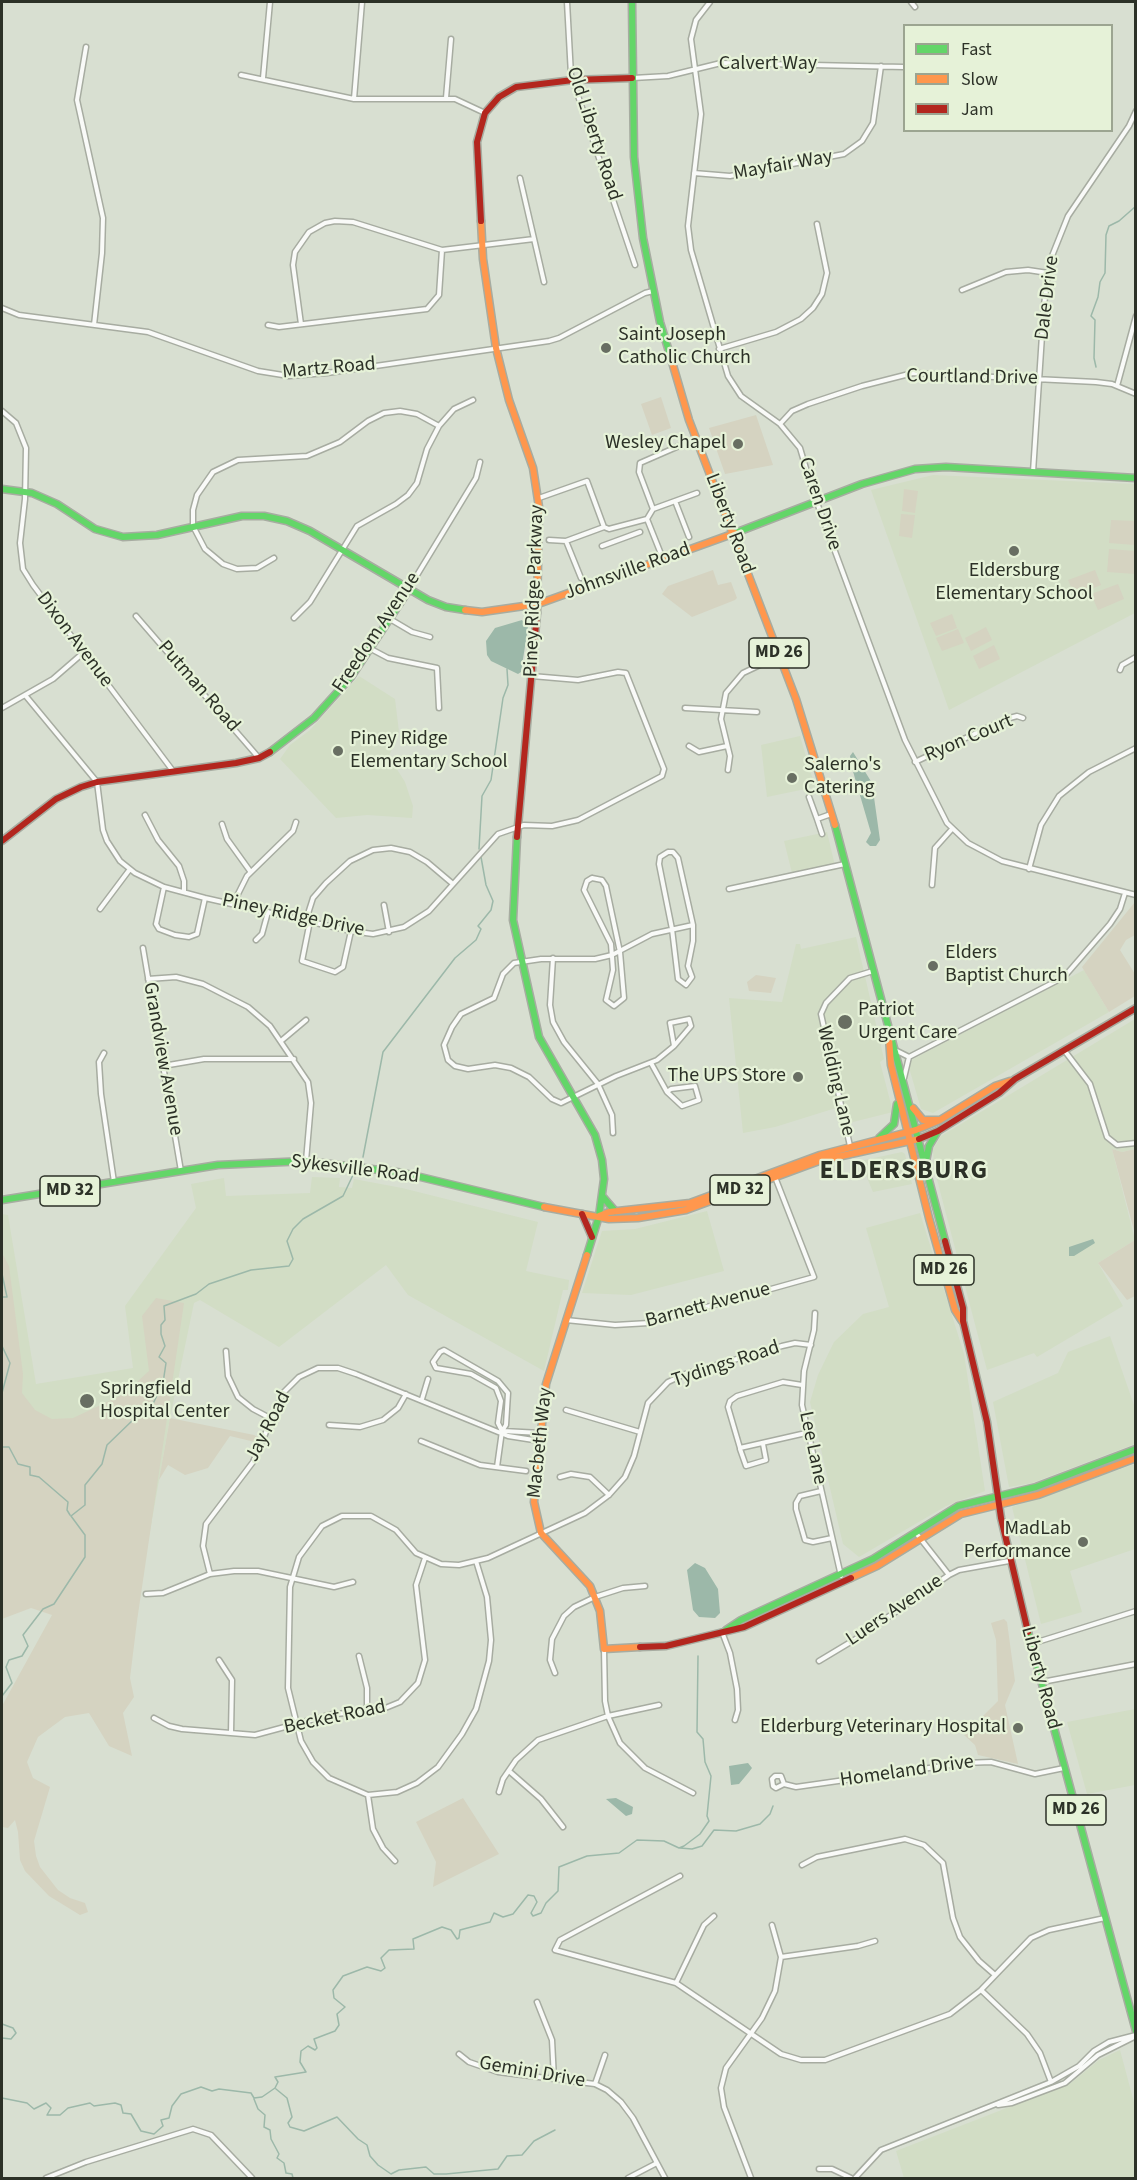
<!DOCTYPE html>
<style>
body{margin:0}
#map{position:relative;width:1137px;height:2180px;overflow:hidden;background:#d8dfd1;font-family:"Source Sans 3",sans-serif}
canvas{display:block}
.frame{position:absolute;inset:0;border:3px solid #2c3127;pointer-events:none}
.legend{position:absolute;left:903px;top:24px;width:210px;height:108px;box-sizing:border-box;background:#e6f2d8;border:2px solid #9ca591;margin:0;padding:8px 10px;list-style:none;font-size:18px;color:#2c3127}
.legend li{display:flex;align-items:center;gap:12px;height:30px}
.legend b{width:30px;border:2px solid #9ca591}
</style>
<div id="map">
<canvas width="1137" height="2180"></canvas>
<div class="frame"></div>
<ul class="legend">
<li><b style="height:8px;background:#63d668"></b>Fast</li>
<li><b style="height:8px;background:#ff974d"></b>Slow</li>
<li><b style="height:8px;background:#b3261e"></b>Jam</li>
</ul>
</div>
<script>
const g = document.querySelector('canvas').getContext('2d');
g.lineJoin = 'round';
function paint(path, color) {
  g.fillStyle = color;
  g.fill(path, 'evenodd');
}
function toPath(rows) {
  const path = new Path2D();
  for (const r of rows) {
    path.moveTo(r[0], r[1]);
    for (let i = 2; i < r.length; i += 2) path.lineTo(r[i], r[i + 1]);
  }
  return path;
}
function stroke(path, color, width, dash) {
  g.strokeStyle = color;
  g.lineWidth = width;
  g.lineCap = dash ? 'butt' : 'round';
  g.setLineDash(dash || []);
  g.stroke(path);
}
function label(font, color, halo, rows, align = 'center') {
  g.font = font + ' "Source Sans 3",sans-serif';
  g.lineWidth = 4.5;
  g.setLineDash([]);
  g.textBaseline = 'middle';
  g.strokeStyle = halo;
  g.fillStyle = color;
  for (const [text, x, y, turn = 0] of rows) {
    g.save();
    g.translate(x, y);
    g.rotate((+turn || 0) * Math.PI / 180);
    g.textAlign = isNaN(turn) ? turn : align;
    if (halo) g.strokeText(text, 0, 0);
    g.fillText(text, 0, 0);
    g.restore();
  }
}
paint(toPath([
 [933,475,1135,484,1135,613,949,710,871,490],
 [359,676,395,699,399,732,386,763,393,763,405,782,413,806,412,818,367,815,336,818,280,759,290,745,310,730],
 [800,736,815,787,767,797,761,745],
 [827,832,836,870,793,877,784,841],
 [856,937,884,1059,880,1062,893,1112,849,1123,830,1051,826,1053,839,1107,775,1127,743,1133,729,998,782,1002,796,944,800,944,801,949],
 [1084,970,1109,1012,933,1113,921,1109,908,1064,911,1060],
 [1135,1019,1135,1149,1122,1152,1112,1149,1135,1240,1098,1263,1123,1306,1037,1357,1034,1353,987,1370,934,1168,933,1149,941,1136],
 [902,1152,905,1154,912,1184,873,1192,860,1161],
 [312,1177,340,1178,339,1187,352,1188,354,1179,402,1188,538,1222,526,1271,569,1280,568,1290,563,1290,544,1371,408,1295,386,1265,279,1347,200,1300,194,1303,170,1418,139,1593,2,1535,2,1214,8,1215,36,1384,133,1368,125,1306,196,1208,191,1184,224,1178,226,1196,310,1193],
 [707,1211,724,1271,631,1295,582,1293,602,1231,635,1229],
 [920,1213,964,1354,985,1491,946,1506,859,1557,843,1544,810,1402,818,1375,834,1342,863,1314,889,1307,866,1228],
 [1110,1336,1135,1408,1135,1444,1032,1483,1009,1487,993,1402,1058,1373,1068,1352],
 [1135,1464,1135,1549,1070,1571,1082,1612,1041,1624,1012,1507],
 [1135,1709,1135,1785,1087,1794,1067,1722],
 [1120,2050,1135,2106,1135,2178,904,2178,896,2151,1071,2083,1099,2060]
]), '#d2ddc5');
paint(toPath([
 [661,397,671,428,652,435,641,404],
 [756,415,773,465,725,474,709,428],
 [904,489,918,491,915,513,902,511],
 [901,514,915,515,912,538,899,536],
 [1111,520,1135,521,1135,545,1109,543],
 [1109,549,1135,551,1135,574,1107,572],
 [713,570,718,585,731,582,737,598,735,600,692,617,662,594,668,586],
 [1095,570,1101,585,1075,596,1068,580],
 [1118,584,1124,599,1098,610,1091,594],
 [952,614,957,628,936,636,930,623],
 [986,627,992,640,971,651,965,638],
 [958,629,964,643,942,651,936,638],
 [994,645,1000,659,979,669,973,656],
 [1135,902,1135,935,1126,940,1120,950,1135,974,1135,996,1109,1012,1082,967],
 [756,975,776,978,771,993,749,991,747,982],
 [1112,1149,1122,1152,1135,1149,1135,1234],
 [1135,1240,1135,1296,1127,1300,1098,1263],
 [2,1253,9,1266,23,1374,22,1393,35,1410,52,1419,73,1418,124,1394,149,1371,142,1316,156,1298,184,1303,137,1621,130,1678,134,1697,123,1713,132,1756,109,1746,89,1713,65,1717,38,1737,27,1762,33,1778,50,1787,34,1841,36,1856,40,1867,58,1890,70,1898,85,1903,88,1912,80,1915,49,1896,25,1871,20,1860,18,1832,15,1820,8,1828,2,1827,2,1706,52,1615,31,1608,2,1619],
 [170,1418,254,1435,260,1438,259,1443,230,1436,208,1468,185,1475,168,1465,159,1480],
 [1004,1619,1007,1622,1015,1681,1005,1705,1018,1764,978,1755,975,1745,964,1735,984,1724,982,1717,998,1701,996,1640,991,1623],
 [463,1798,499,1854,433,1887,436,1862,416,1822]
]), '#d5d3c1');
paint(toPath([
 [522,620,528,627,521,672,518,674,491,661,487,655,486,641,495,628],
 [853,752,872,783,880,840,876,846,870,846,866,842,871,833,852,768,850,756],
 [1093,1239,1095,1243,1074,1256,1069,1256,1069,1247],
 [695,1563,705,1568,718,1589,720,1613,715,1618,699,1617,693,1610,687,1570],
 [748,1763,752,1768,749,1772,739,1784,731,1785,729,1766],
 [616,1798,633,1807,632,1814,626,1816,606,1799]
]), '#9cb8a9');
stroke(toPath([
 [1096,367,1094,358,1095,320,1091,316,1098,297,1100,282,1105,273,1106,235,1109,226,1119,221,1136,206],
 [479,849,482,796,491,780,503,698,508,685,507,669],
 [363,1157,383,1052,455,958,476,940,481,929,478,926,491,910,493,901,486,885,481,857],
 [2,1274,7,1297,2,1297],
 [2,1346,10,1363,2,1393],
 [2,1403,2,1413],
 [2,1447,9,1447,18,1464,30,1467,30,1475,39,1477,68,1502,67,1510,70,1515],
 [2,1696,12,1683,6,1667,9,1660,22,1656,28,1646,23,1635,43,1609,54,1604,85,1557,85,1535,71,1516,85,1505,85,1485,102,1464,107,1445,135,1418,150,1410,163,1383,166,1363,159,1357,165,1346,161,1334,161,1325,165,1320,164,1306,196,1294,209,1284,251,1270,289,1266,293,1259,287,1241,293,1229,303,1219,343,1196,353,1175],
 [680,1848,692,1849,702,1846,714,1830,736,1831,760,1824,770,1814,773,1806],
 [2,2024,13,2028,16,2033,11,2039,2,2038],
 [276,2089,287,2098,292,2117,288,2123,290,2127,304,2131,337,2117,358,2139,367,2145,370,2156,378,2165,391,2174,399,2170,426,2167,434,2174,446,2174,498,2169,507,2156,522,2155,534,2141,555,2130],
 [2,2098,27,2103,34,2109,46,2103,51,2108,47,2115,60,2115,68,2108,90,2103,94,2106,115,2103,121,2105,123,2113,131,2114,141,2131,154,2134,163,2126,161,2120,169,2118,172,2106,181,2094,201,2087,212,2091,219,2089,251,2093,254,2098,262,2097,275,2088,278,2082,275,2077,306,2072,300,2062,301,2051,308,2046,315,2050,317,2048,314,2039,335,2031,339,2025,337,2014,345,2007,334,1998,333,1990,343,1976,367,1967,381,1971,385,1968,381,1958,389,1950,414,1949,413,1939,442,1927,451,1930,457,1939,459,1938,460,1930,490,1922,494,1913,503,1917,513,1914,528,1895,534,1896,537,1902,531,1913,533,1916,541,1913,546,1903,558,1891,559,1867,587,1856,619,1853,637,1840,664,1841,679,1848,684,1846,700,1834,709,1821,707,1816,711,1776,705,1762,703,1739,697,1732,698,1656],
 [254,2099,258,2109,265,2115,264,2127,270,2130,271,2139,279,2154,277,2158,284,2163,286,2173,292,2174,293,2178]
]), '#9cb8a9', 1.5);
const street = toPath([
 [567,2,571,75,635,265],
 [710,2,696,20,691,39,701,114,688,226,691,250,728,376,741,396,780,424,800,448,813,492,905,740,947,823,968,843,1002,861,1136,895],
 [911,2,915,7],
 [86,47,77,100,103,218,102,253,94,325],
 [241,75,354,99,455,99,485,113],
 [263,78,270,2],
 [633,78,668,76,721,63,904,67],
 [446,98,451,39],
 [354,99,362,2],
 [694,173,730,176,844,154,862,141,873,123,881,66],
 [520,178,544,282],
 [962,290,1006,272,1028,270,1048,273],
 [2,308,19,315,148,332,258,371,289,376,327,373,549,341,559,338,645,293,653,291],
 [301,324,293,265,295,252,309,232,325,223,335,221,353,222,442,250,534,239],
 [268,325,279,327,427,309,439,295,442,250],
 [719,349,776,332,801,319,813,308,822,294,827,273,817,224],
 [1117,386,1136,316],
 [2,411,16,423,26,448,25,499,20,543,23,569,33,585,173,771],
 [780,424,792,411,808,404,862,386,913,373,1096,382,1112,384,1136,394],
 [1033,472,1044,305,1050,261,1068,216,1129,126,1136,111],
 [539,498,587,481,604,527,609,529,647,519],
 [675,501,689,537],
 [653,509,639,472,640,463,679,446],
 [647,519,653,509,697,493],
 [647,519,663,559],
 [549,540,566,541,604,527],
 [566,541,581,578],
 [602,546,640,532],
 [274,558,257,568,237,569,223,564,205,549,193,526,193,510,197,495,213,472,238,460,307,456,340,442,368,421,384,413,400,411,417,414,439,426],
 [408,590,476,478,480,462],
 [136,616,259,758],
 [294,618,310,602,357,526,396,504,408,495,417,483,427,449,439,426,454,409,473,400],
 [390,619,412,632,430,637],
 [371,649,388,658,437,668,439,708],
 [1120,670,1122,665,1136,657],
 [25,695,97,782,103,830,107,841,120,861,135,873,164,887,205,898,351,931,373,934,404,927,429,911,498,834,524,825,552,826,578,820,662,776,664,769,626,673,618,672,578,680,532,676],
 [2,708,53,679,83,653],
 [685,708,757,712],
 [689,746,699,752,727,746],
 [915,762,1006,719,1017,716,1023,718],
 [728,770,730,756,721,719,726,693,743,673,779,656],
 [809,797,817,819,831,814],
 [145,815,158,840,179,866,184,881,184,892],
 [817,819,822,834],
 [222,824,227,839,250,871],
 [668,852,673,852,678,858,693,925,693,941,688,966,692,977,686,985,678,979,672,929,659,864,660,857,668,852],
 [1029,869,1041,825,1059,796,1089,772,1136,748],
 [592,878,602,880,606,886,620,952,624,998,614,1006,606,1000,613,970,611,944,584,890,587,881,592,878],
 [932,885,935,848,952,829],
 [164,887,156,924,159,929,175,935,189,937,197,934,205,898],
 [729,889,845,864],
 [233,904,247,876,293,831,296,822],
 [384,905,389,932],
 [100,909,130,869],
 [306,920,313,898,326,883,350,861,373,850,391,848,410,852,427,862,453,884],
 [310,921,302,961,335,972,343,967,351,931],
 [256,940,262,934,268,912],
 [143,948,181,1171],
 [553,958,550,1005,553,1022,564,1042,598,1084,612,1115,613,1133],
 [148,979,176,977,203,984,248,1007,270,1026,308,1082,311,1103,306,1161],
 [689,1019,691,1026,674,1046,670,1023,689,1019],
 [281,1041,306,1020],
 [674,1046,657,1060,616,1076,561,1103,552,1099,529,1077,511,1068,495,1065,468,1069,455,1066,448,1060,444,1045,452,1027,461,1014,494,998,503,974,514,963,541,959,595,959,612,955,652,934,693,925],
 [1064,1050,1090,1084,1107,1137,1117,1145,1136,1143],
 [897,1051,909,1057],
 [104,1053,99,1062,101,1094,114,1182],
 [651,1063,667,1092],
 [163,1066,204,1059,294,1059],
 [904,1078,909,1057,1064,977,1110,924,1120,909,1125,893],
 [695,1086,699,1100,682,1106,667,1092,671,1089,695,1086],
 [850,1146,821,1014,826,1003,850,978,873,971],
 [815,1313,814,1330,804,1371,802,1405,841,1576],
 [566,1320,615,1325,649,1323,814,1277,775,1177],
 [226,1351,228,1376,238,1397,253,1409,272,1419],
 [802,1385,783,1382,737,1396,730,1401,728,1407,740,1448,806,1433],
 [422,1399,428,1379],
 [566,1410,640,1432],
 [329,1425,360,1427,383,1420,398,1408,406,1394],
 [503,1431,541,1433],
 [421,1441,480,1465,526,1471],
 [740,1449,746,1466,766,1460,763,1444],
 [497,1467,502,1431,506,1425,508,1393,498,1381,444,1350,440,1352,433,1362,436,1368,471,1374,496,1388,501,1401,498,1423,502,1431],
 [560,1477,571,1474,590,1477,609,1495],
 [821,1491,800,1496,796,1503,796,1509,805,1540,813,1542,832,1538],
 [916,1533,949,1575],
 [476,1561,487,1597,491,1640,489,1661,476,1709,462,1734,438,1767,417,1783,397,1792,368,1795,329,1778,313,1762,301,1741,288,1688,290,1587,299,1557,322,1526,342,1516,371,1516,396,1530,416,1553,441,1564,459,1565,488,1558,585,1513,609,1495,625,1477,634,1456,648,1403,668,1382,685,1374,782,1346,795,1343,811,1345],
 [210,1574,203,1546,206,1524,253,1462,283,1393,299,1377,318,1368,338,1368,356,1374,508,1436,540,1441],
 [146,1594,163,1593,210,1574,234,1571,258,1571,334,1587,353,1582],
 [722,1632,730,1653,737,1689,738,1710,735,1720],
 [1031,1644,1136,1611],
 [604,1649,605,1701,608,1716,620,1743,645,1768,693,1793],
 [359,1656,367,1688,367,1711],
 [219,1660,232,1680,231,1733],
 [819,1661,859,1637,949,1575,959,1570,1009,1561],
 [555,1673,550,1660,552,1639,564,1616,574,1607,595,1597,623,1588,645,1586],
 [1042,1682,1136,1664],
 [154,1718,169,1726,182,1729,255,1735,333,1714,378,1711,400,1702,418,1683,425,1660,416,1585,425,1558],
 [509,1771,541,1799,563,1827],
 [784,1784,781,1776,775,1776,772,1779,773,1786,776,1788,784,1784,796,1787,964,1763,991,1762,1035,1774,1064,1768],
 [499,1792,503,1779,516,1760,538,1740,608,1716,659,1705],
 [368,1795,373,1829,383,1848,395,1861],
 [802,1865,817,1857,905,1839,924,1845,943,1863,953,1918,960,1937,979,1961,995,1975],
 [680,1876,560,1940,555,1950,676,1983,781,2054,801,2060,825,2060,950,2014,981,1990,1031,1938,1049,1930,1105,1918],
 [781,1957,858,1946,875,1941],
 [676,1983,704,1925,714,1916],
 [981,1990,1027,2034,1040,2053,1051,2082],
 [537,2002,552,2040,554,2079],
 [459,2054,469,2062,498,2072,595,2084,607,2090,621,2102,633,2118,665,2178],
 [595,2084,605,2055],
 [998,2105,1012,2103,1065,2083,1098,2055,1134,2037],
 [819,2169,832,2169,851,2178],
 [46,2178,86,2162,193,2129,211,2135,252,2178],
 [628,2178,655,2164],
 [751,2178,724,2107,721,2088,726,2068,762,2018,775,1991,781,1957,772,1925],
 [855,2178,881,2150,1051,2082,1079,2066,1094,2051,1109,2042,1136,2035]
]);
const fast = toPath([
 [632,2,634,157,643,238,660,322,670,355],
 [2,489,32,493,57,504,95,529,123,537,157,535,242,516,264,516,287,521,310,531,428,600,446,607,465,610],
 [735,533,862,484,915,469,946,467,1136,478],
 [270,752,314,718,351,677,408,591],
 [835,825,945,1241],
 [517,837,513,920,539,1037,595,1135,602,1160,604,1179,599,1216,587,1255],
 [879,1138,894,1124,897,1104],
 [926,1161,929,1146,938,1131],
 [603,1197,615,1211],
 [2,1200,218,1165,306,1161,404,1173,544,1207],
 [726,1630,741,1620,873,1559,958,1506,1036,1487,1136,1449],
 [1028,1632,1136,2031]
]);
const slow = toPath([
 [481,221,483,259,496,348,509,400,533,468,539,507,537,613],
 [670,355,689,420,796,699,835,825],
 [465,610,482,612,538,604,735,533],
 [889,1038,891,1065,929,1218,955,1310,962,1321],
 [913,1108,923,1120,940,1120],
 [916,1130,940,1120,995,1086,1010,1081],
 [544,1207,609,1219,638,1218,686,1210,819,1161,919,1139],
 [599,1216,609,1212,690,1203,820,1155,916,1130],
 [587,1255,546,1384,534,1502,541,1533,590,1586,600,1611,604,1649,640,1647],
 [851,1578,877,1566,961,1514,1038,1495,1136,1458]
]);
const jam = toPath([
 [481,221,477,142,485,113,499,97,516,87,573,80,632,78],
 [517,837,537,613],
 [2,841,56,799,81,787,97,782,236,763,259,758,270,752],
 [919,1139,938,1131,999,1093,1015,1079,1136,1008],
 [582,1214,592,1237],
 [945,1241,963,1308,963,1321,987,1422,1001,1518,1028,1632],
 [640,1647,666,1646,744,1627,851,1578]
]);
stroke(street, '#a7aca1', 7);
stroke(fast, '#a7aca1', 9);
stroke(slow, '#a7aca1', 9);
stroke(jam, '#a7aca1', 9);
stroke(street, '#f9faf8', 4);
stroke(fast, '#63d668', 6);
stroke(slow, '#ff974d', 6);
stroke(jam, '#b3261e', 6);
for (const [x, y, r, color] of [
 [606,348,6,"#686e62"],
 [738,444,6,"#686e62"],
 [1014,551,6,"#686e62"],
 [338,751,6,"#686e62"],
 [792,778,6,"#686e62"],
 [933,966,6,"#686e62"],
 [845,1022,8,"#686e62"],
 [798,1077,6,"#686e62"],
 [87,1401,8,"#686e62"],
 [1083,1542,6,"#686e62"],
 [1018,1728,6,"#686e62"]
]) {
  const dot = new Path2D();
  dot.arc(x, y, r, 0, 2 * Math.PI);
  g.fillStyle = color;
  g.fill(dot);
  stroke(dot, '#e6f2d8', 2);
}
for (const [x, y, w] of [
 [779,653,60],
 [740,1190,60],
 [70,1191,60],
 [944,1270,60],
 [1076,1810,60]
]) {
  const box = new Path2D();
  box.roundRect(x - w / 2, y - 15, w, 30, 4.5);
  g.fillStyle = '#e6f2d8';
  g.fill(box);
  stroke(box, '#2c3127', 1.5);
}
label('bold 18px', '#2c3127', null, [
 ["MD 26",779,653],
 ["MD 32",740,1190],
 ["MD 32",70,1191],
 ["MD 26",944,1270],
 ["MD 26",1076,1810]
]);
label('20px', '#2c3127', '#e6f2d8', [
 ["Calvert Way",768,65],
 ["Old Liberty Road",593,134,72],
 ["Mayfair Way",783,166,-10],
 ["Dale Drive",1048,298,-83],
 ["Martz Road",329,369,-5],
 ["Courtland Drive",972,378,1],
 ["Caren Drive",819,504,71],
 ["Liberty Road",729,524,69],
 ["Johnsville Road",628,572,-20],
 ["Piney Ridge Parkway",535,591,-88],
 ["Freedom Avenue",377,633,-56],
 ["Dixon Avenue",74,640,53],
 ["Putman Road",198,687,49],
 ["Ryon Court",969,739,-23],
 ["Piney Ridge Drive",293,916,12],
 ["Grandview Avenue",162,1059,80],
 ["Welding Lane",835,1081,77],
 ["Sykesville Road",355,1170,7],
 ["Barnett Avenue",708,1306,-15],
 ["Tydings Road",726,1365,-18],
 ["Jay Road",269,1427,-63],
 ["Macbeth Way",541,1443,-84],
 ["Lee Lane",812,1448,78],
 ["Luers Avenue",895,1611,-34],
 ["Liberty Road",1040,1678,75],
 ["Becket Road",335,1718,-12],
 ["Homeland Drive",907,1772,-8],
 ["Gemini Drive",532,2073,10]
]);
label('20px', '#2c3127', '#e6f2d8', [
 ["Saint Joseph",618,336],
 ["Catholic Church",618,359],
 ["Wesley Chapel",726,444,"right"],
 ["Eldersburg",1014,572,"center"],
 ["Elementary School",1014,595,"center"],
 ["Piney Ridge",350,740],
 ["Elementary School",350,763],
 ["Salerno's",804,766],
 ["Catering",804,789],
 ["Elders",945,954],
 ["Baptist Church",945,977],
 ["Patriot",858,1011],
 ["Urgent Care",858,1034],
 ["The UPS Store",786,1077,"right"],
 ["Springfield",100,1390],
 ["Hospital Center",100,1413],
 ["MadLab",1071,1530,"right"],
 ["Performance",1071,1553,"right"],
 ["Elderburg Veterinary Hospital",1006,1728,"right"]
], 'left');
g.letterSpacing = '1.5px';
label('bold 26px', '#2c3127', '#e6f2d8', [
 ["ELDERSBURG",904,1172]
]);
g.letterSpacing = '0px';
</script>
